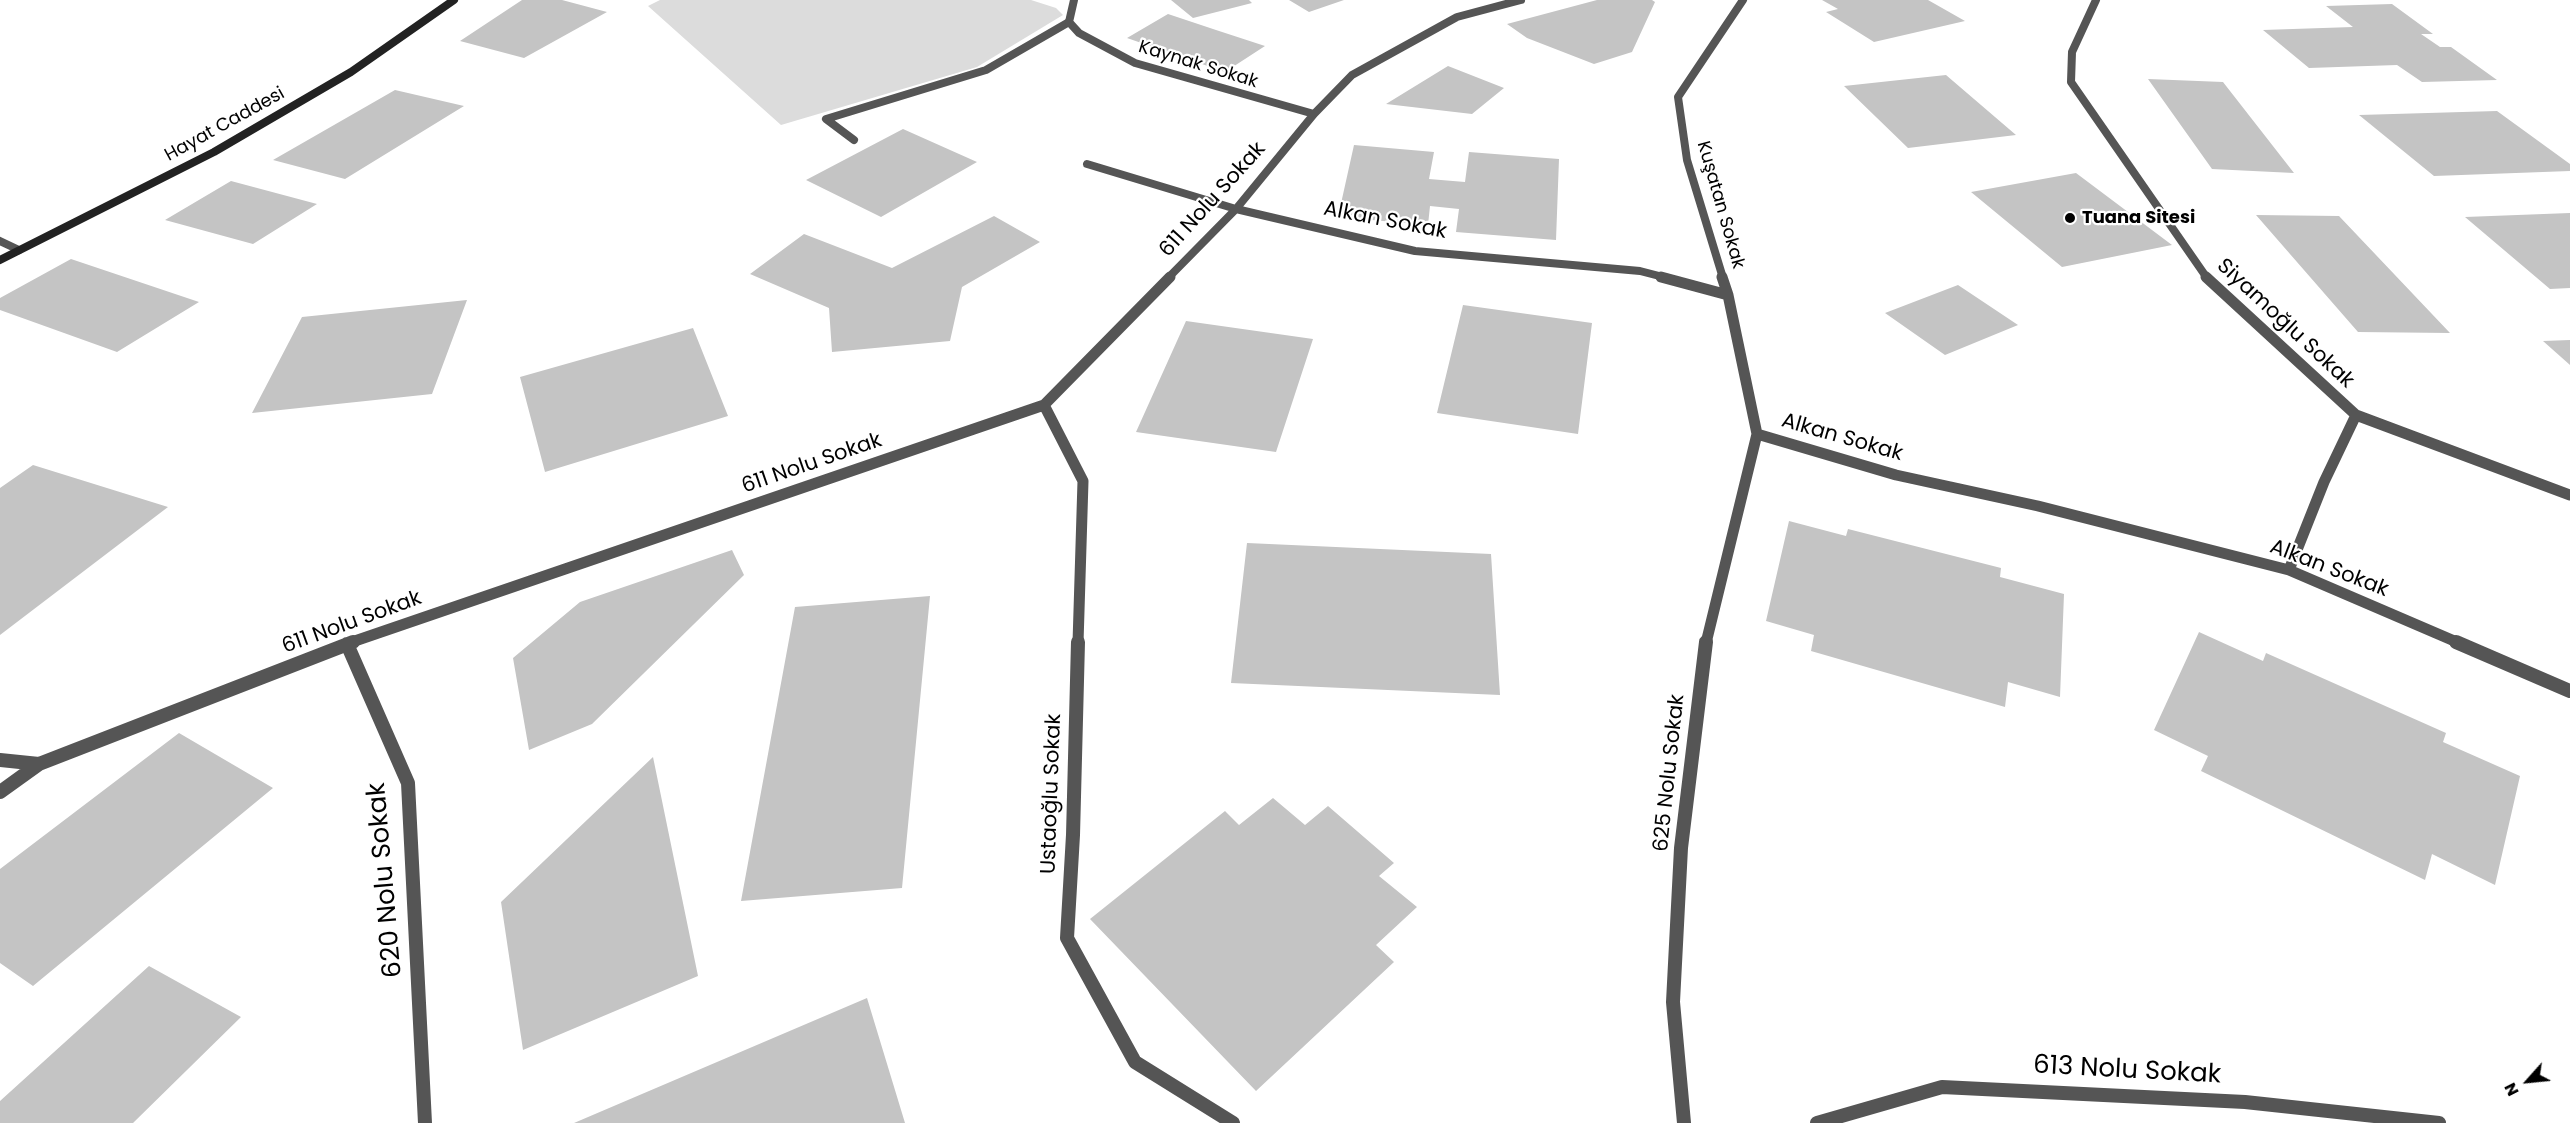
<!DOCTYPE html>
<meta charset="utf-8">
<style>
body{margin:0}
#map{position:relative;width:2570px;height:1123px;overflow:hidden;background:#fff;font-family:Poppins,sans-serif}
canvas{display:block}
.north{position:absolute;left:2498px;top:1051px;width:60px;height:60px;-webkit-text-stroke:4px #fff;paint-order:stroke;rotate:243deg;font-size:16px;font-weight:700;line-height:24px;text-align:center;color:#000}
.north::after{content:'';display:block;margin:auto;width:21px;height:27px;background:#000;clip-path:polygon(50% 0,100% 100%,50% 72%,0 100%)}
</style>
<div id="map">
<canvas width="2570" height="1123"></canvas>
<div class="north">N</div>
</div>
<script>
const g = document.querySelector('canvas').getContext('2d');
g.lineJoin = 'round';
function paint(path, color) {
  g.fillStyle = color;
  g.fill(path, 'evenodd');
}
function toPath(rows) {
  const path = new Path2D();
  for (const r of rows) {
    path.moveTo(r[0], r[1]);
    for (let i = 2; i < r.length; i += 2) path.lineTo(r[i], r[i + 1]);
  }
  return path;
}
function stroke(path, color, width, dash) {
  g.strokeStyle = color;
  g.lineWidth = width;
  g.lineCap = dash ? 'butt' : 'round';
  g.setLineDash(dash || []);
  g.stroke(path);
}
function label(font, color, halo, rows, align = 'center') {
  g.font = font + ' Poppins,sans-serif';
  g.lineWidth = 4.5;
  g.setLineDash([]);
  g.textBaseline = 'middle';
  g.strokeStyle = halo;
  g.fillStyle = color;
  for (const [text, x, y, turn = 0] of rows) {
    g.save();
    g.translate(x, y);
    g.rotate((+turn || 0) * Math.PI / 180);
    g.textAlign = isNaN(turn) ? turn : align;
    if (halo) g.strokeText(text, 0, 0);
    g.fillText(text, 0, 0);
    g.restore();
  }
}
paint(toPath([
 [660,0,1031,0,1056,8,1063,15,977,67,781,125,648,6]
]), '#dcdcdc');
paint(toPath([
 [522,0,562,0,607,12,524,58,460,41],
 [1171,0,1249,0,1252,3,1193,18],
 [1289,0,1344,0,1309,12],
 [1597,0,1652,0,1655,2,1632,52,1594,64,1527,38,1507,24],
 [1822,0,1928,0,1965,21,1874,42,1826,12,1838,9],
 [2392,4,2433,34,2421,34,2440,47,2451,47,2497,80,2422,82,2397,65,2309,68,2263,30,2353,27,2326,6],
 [1168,14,1216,30,1265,46,1225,72,1127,38],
 [1448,66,1504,88,1472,114,1386,104],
 [1946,75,2016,135,1908,148,1844,86],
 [2148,79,2223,82,2294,173,2212,169],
 [395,90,464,106,345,179,273,160],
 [2497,111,2570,164,2570,171,2434,176,2359,115],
 [903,129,977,162,881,217,806,180],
 [1354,145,1434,152,1429,179,1465,182,1469,152,1559,159,1556,240,1456,232,1459,209,1430,206,1428,225,1338,217],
 [2076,173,2172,245,2062,267,1971,192],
 [231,181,317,204,253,244,165,220],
 [2570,213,2570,288,2550,289,2465,217],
 [2256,215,2339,216,2450,333,2358,332],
 [994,216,1040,242,962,287,950,341,832,352,829,308,750,274,804,234,892,268],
 [71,259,199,302,117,352,0,310,0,298],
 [1958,285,2018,325,1945,355,1885,313],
 [467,300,432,394,252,413,302,317],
 [1463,305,1592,323,1578,434,1437,413],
 [1186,321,1313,339,1276,452,1136,432],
 [693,328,728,416,545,472,520,377],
 [2570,340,2570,365,2543,341],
 [33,465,168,507,0,635,0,488],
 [1789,521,1846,536,1848,529,2001,568,2000,577,2064,594,2060,697,2008,682,2005,707,1811,651,1814,635,1766,621],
 [1247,543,1491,554,1500,695,1231,683],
 [732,550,744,575,592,724,529,750,513,658,580,602],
 [930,596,902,888,741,901,795,607],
 [2199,632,2263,661,2266,653,2446,733,2443,742,2520,776,2495,885,2432,854,2425,880,2201,771,2208,756,2154,730],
 [179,733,273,788,33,986,0,963,0,869],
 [653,757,698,976,523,1050,501,902],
 [1273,798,1305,825,1328,806,1394,863,1379,876,1417,907,1376,945,1394,962,1256,1091,1090,919,1225,811,1239,825],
 [149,966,241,1017,133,1123,0,1123,0,1101],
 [867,998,905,1123,574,1123]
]), '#c4c4c4');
stroke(toPath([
 [854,140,826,119,986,70,1069,22]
]), '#555', 8);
stroke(toPath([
 [1074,0,1069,22,1079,33,1135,63,1314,114],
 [2096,0,2072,52,2071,82,2207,278],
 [1087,164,1236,209,1415,251,1640,271,1667,278],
 [0,241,19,250],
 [1168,278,1236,209,1314,114,1352,75,1457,17,1521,0],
 [1723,278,1687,160,1678,97,1743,0]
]), '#555', 8);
stroke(toPath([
 [1661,277,1728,295,1757,434,1896,475,2038,506,2289,570,2459,643],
 [1722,277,1728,295],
 [2206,277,2356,415,2570,495],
 [1044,405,1083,481,1078,643],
 [2289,570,2324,482,2356,415],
 [349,643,1044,405,1170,277],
 [1706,643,1757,434]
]), '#555', 11);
stroke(toPath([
 [1078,642,1073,835,1067,938,1135,1062,1233,1123],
 [2456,642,2570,691],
 [347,644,408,783,425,1123],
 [0,760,39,764],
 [0,792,39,764,353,642],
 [1684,1123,1673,1002,1681,848,1706,642],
 [1817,1123,1942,1087,2245,1102,2439,1123]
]), '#555', 14);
stroke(toPath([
 [0,260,214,152,351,72,454,0]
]), '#222', 8);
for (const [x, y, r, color] of [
 [2070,218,6,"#000"]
]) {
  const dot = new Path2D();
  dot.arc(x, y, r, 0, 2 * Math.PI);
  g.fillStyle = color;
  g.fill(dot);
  stroke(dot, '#fff', 2);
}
label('18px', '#000', '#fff', [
 ["Kaynak Sokak",1198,65,17],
 ["Hayat Caddesi",225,125,-29],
 ["Kuşatan Sokak",1720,205,74]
]);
label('bold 18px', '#000', '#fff', [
 ["Tuana Sitesi",2082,218]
], 'left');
label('21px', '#000', '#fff', [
 ["611 Nolu Sokak",1213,200,-48],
 ["Alkan Sokak",1385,221,11],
 ["Siyamoğlu Sokak",2285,324,43],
 ["Alkan Sokak",1842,438,16],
 ["611 Nolu Sokak",812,464,-19],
 ["Alkan Sokak",2329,569,21],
 ["611 Nolu Sokak",352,623,-20],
 ["625 Nolu Sokak",1670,773,-84],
 ["Ustaoğlu Sokak",1052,794,-88]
]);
label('26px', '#000', '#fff', [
 ["620 Nolu Sokak",386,880,-95],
 ["613 Nolu Sokak",2127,1071,3]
]);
</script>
